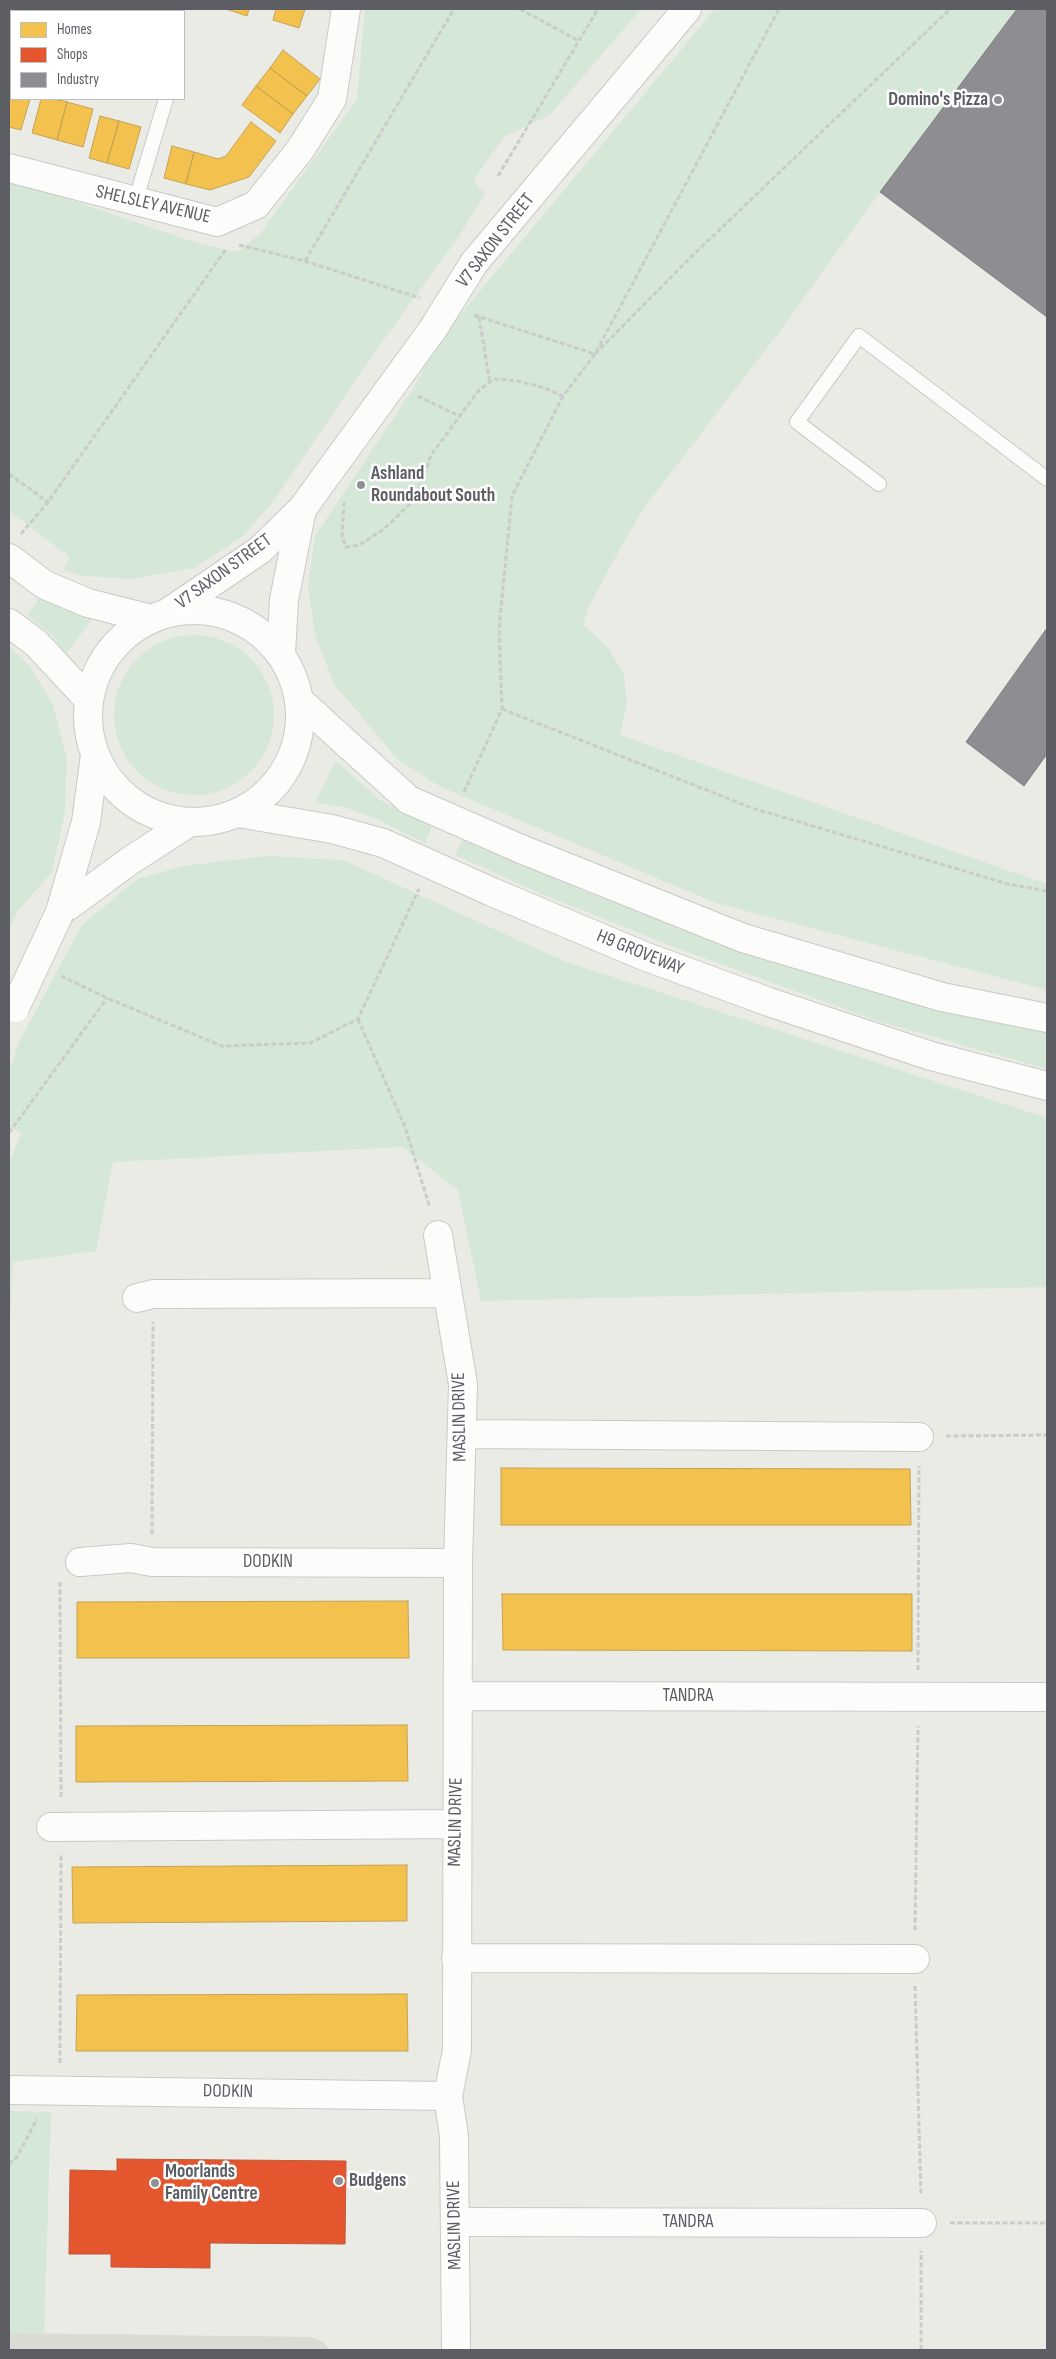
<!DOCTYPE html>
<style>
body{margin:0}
#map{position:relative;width:1056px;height:2359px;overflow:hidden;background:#ebebe6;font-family:"Sofia Sans Condensed",sans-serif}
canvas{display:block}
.frame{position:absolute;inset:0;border:10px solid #5c5e64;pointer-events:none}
.legend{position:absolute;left:10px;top:10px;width:175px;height:90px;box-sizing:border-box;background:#fff;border:1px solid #bebfc1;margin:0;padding:6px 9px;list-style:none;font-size:15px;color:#5c5e64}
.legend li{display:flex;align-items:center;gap:10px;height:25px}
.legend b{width:25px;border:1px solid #bebfc1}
</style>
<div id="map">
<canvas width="1056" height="2359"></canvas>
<div class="frame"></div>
<ul class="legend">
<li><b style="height:14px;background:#f2c14e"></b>Homes</li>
<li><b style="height:14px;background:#e4572e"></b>Shops</li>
<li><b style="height:14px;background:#8d8d92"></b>Industry</li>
</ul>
</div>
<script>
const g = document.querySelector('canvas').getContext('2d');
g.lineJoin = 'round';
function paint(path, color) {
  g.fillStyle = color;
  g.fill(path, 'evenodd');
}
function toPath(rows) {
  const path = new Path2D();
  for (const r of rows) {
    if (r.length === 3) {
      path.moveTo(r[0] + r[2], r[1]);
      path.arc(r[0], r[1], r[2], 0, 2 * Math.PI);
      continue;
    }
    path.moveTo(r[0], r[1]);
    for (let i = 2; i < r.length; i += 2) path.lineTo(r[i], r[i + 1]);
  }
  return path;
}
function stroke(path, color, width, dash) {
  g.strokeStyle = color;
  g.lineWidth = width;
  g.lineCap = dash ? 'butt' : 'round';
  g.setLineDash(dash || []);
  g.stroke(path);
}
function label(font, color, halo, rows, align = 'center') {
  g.font = font + ' "Sofia Sans Condensed",sans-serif';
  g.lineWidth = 5;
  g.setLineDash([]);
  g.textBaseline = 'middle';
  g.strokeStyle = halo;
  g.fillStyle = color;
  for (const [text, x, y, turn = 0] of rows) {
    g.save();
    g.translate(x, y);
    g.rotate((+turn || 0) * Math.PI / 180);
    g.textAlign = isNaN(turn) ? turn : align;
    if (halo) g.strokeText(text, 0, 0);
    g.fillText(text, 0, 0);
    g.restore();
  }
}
paint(toPath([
 [9,2333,311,2337,323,2342,330,2350,9,2350]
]), '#dbdbd5');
paint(toPath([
 [365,9,641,9,550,115,504,137,473,181,485,194,459,236,375,352,275,499,242,537,194,568,131,579,85,576,63,570,70,557,9,511,9,179,197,243,237,252,260,234,357,99],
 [715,9,1017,9,880,192,783,327,644,508,621,547,587,610,584,625,609,649,624,674,627,704,620,735,1047,884,1047,990,716,903,441,787,398,760,334,684,315,635,308,586,315,536,414,387,440,339],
 [40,597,93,618,66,654,52,635,27,615],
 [194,715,80],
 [9,646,29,665,53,705,67,759,65,813,52,872,17,912,9,930],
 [336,761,380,800,432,827,425,843,374,818,347,808,315,802],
 [462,840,596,896,792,967,984,1020,1047,1033,1047,1069,878,1021,679,949,544,895,455,855],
 [267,856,343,860,564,961,1047,1118,1047,1287,481,1301,458,1190,402,1147,113,1162,96,1251,13,1262,9,1339,9,1163,21,1134,9,1126,9,1073,19,1042,82,925,137,879,183,866],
 [9,2111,51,2112,44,2333,9,2333]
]), '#d5e7d6');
const homes = toPath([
 [226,9,249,9,247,16,226,9],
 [276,9,305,9,299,28,273,20,276,9],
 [283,50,320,79,307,96,270,68,283,50],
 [270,68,307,96,293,114,256,86,270,68],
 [9,86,11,87,11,99,30,99,21,130,9,127,9,86],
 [256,86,293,114,280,133,242,105,256,86],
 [41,99,55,99,67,102,57,140,32,133,41,99],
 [67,102,93,109,83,147,57,140,67,102],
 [100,116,119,121,107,163,89,158,100,116],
 [119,121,141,127,129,169,107,163,119,121],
 [251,122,276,141,249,177,210,190,186,184,194,152,218,159,226,156,251,122],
 [172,146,194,152,186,184,164,178,172,146],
 [501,1468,910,1469,911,1525,501,1525,501,1468],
 [502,1594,912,1594,912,1651,503,1650,502,1594],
 [408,1601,409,1658,77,1658,77,1602,408,1601],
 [407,1725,408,1781,76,1782,76,1726,407,1725],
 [407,1865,407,1921,73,1923,72,1867,407,1865],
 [407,1994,408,2051,76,2051,77,1995,407,1994]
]);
paint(homes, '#f2c14e');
stroke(homes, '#c5a355', 1);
const shops = toPath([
 [117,2159,346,2161,345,2244,210,2243,210,2268,111,2267,111,2254,69,2254,70,2170,117,2171,117,2159]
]);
paint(shops, '#e4572e');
stroke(shops, '#bb593e', 1);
const industry = toPath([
 [1017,9,1047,9,1047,317,880,192,1017,9],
 [1047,628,1047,754,1024,786,966,742,1047,628]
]);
paint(industry, '#8d8d92');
stroke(industry, '#7e7f84', 1);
const lane = toPath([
 [9,39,11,39],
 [135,202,166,99],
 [879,484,797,422,859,336,1047,479]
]);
const street = toPath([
 [9,168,217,222,256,205,300,150,332,99,346,9],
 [438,1235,463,1384,458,1563,457,2050,448,2096],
 [137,1298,153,1294,447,1293],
 [462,1434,919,1437],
 [80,1562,131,1558,152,1562,458,1563],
 [458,1696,1047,1697],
 [51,1827,455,1824],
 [456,1958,915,1959],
 [455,2222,922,2223]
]);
const secondary = toPath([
 [474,263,687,9],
 [9,558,45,585,88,603,151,619],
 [194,716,106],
 [170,611,260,550,302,509,433,329],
 [9,623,36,643,89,700],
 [281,654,284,600,302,509],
 [300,701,409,800],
 [238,813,332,829,383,843],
 [521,849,743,938,942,997,1047,1018],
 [492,892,644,956,769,1002,931,1056,1047,1086],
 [60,912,86,822,95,755],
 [60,912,131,860,190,822],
 [9,2090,448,2096,454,2136,456,2350]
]);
stroke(lane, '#c9c9c8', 16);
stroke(street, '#c9c9c8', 30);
stroke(secondary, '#c8c9c8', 30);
stroke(toPath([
 [520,9,579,41],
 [498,176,598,9],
 [239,245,305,261,420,298],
 [305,261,454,9],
 [474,315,595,354,690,258,950,9],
 [479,317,490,383],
 [418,396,459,416],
 [9,474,48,502],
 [344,502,342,536,346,547,359,545,384,529,412,502,422,482,431,455,479,390,495,379,517,381,542,387,563,396],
 [21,534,48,502,226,249],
 [502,709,752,808,1008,884,1047,891],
 [464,792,502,709,499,629,512,496,563,396,595,354,779,9],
 [61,976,107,998,222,1046,310,1043,358,1019,419,889],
 [358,1019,405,1127,430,1208],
 [9,1133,107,998],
 [946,1436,1047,1435],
 [152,1534,153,1322],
 [60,1582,61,1798],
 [918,1670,919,1466],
 [915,1930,918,1726],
 [915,1986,921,2195],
 [60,2063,61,1855],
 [9,2164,17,2157,37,2119],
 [950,2223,1047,2223],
 [921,2350,921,2251]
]), '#c8cccb', 3, [5, 2.5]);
stroke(lane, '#fcfcfb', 14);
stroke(street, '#fcfcfb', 28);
stroke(secondary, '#fcfcfb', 28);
const secondaryBridge = toPath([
 [433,329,474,263],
 [409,800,521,849],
 [383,843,492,892],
 [15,1008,60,912]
]);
stroke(secondaryBridge, '#c8c9c8', 30, []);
stroke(secondaryBridge, '#fcfcfb', 28);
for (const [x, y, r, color] of [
 [998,100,5,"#8e8f92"],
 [361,485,5,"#8e8f92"],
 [339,2181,5,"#8e8f92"],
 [155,2183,5,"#8e8f92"]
]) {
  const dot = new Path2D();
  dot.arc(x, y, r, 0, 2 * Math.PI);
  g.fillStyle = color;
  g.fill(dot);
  stroke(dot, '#fff', 2);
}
label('bold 19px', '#5c5e64', '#fff', [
 ["Domino's Pizza",988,100,"right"],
 ["Ashland",371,474],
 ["Roundabout South",371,496],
 ["Moorlands",165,2172],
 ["Family Centre",165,2194],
 ["Budgens",349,2181]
], 'left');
label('19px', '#5c5e64', '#fff', [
 ["SHELSLEY AVENUE",153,205,13],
 ["V7 SAXON STREET",496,241,-52],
 ["V7 SAXON STREET",224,572,-36],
 ["H9 GROVEWAY",640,953,22],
 ["MASLIN DRIVE",460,1417,-91],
 ["DODKIN",268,1562],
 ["TANDRA",688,1696],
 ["MASLIN DRIVE",456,1822,-89],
 ["DODKIN",228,2092,1],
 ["TANDRA",688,2222],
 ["MASLIN DRIVE",455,2225,-91]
]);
</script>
